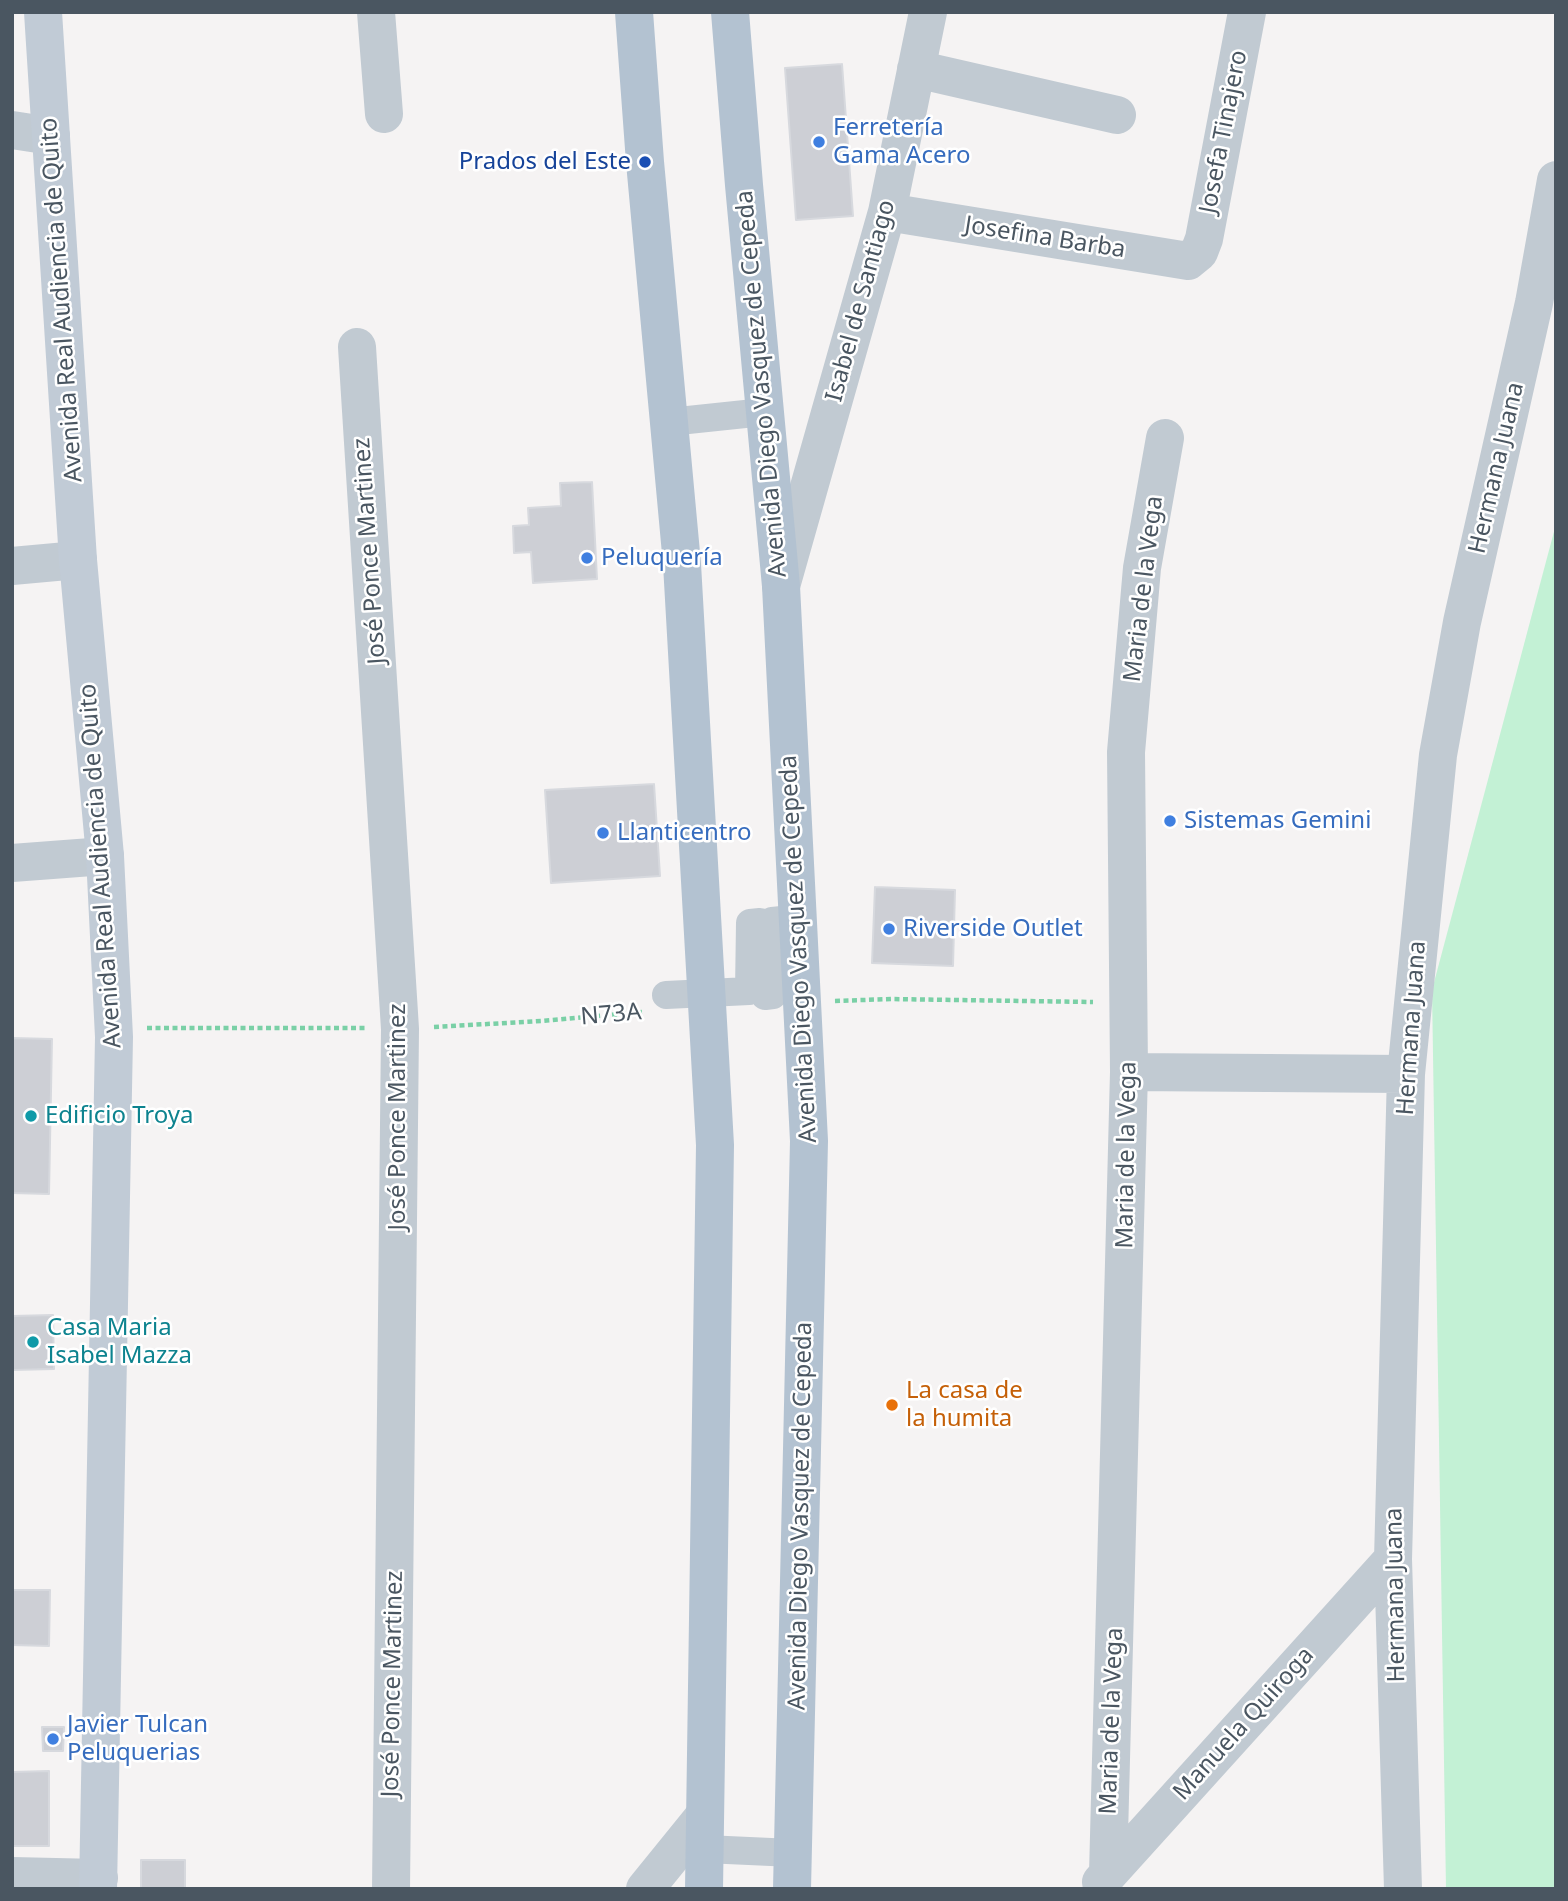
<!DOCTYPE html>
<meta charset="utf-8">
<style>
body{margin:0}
#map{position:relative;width:1568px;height:1901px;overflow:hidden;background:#f5f3f3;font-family:"Noto Sans",sans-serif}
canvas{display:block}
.frame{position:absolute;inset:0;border:14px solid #4a5661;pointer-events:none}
</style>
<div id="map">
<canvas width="1568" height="1901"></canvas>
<div class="frame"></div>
</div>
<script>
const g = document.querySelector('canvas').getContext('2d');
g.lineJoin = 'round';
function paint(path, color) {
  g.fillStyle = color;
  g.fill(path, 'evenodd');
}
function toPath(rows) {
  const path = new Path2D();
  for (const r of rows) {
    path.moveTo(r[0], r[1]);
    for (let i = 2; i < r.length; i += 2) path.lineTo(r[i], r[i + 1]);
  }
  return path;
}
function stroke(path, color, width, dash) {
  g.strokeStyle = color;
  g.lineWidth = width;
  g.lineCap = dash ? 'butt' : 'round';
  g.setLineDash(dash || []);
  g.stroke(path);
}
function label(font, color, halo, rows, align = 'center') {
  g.font = font + ' "Noto Sans",sans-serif';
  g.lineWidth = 5;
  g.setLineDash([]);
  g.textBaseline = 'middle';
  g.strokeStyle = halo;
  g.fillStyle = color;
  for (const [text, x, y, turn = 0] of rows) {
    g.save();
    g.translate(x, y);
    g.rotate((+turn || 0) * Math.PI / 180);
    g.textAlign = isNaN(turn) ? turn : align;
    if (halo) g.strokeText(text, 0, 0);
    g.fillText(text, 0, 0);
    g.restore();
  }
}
paint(toPath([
 [1556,524,1556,1889,1446,1889,1432,990]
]), '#c3f1d5');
const building = toPath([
 [842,64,853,216,796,220,785,68,842,64],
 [592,482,597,579,533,583,531,552,514,553,513,526,529,525,528,508,561,506,560,483,592,482],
 [654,784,660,876,551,883,545,790,654,784],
 [875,887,955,890,953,966,872,963,875,887],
 [12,1038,52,1039,49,1194,12,1193,12,1038],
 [53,1315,54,1369,12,1370,12,1316,53,1315],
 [12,1590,50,1590,49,1646,12,1645,12,1590],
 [42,1727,64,1727,63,1751,43,1751,42,1727],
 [49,1771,49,1846,12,1846,12,1772,49,1771],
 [141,1860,185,1860,185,1889,141,1889,141,1860]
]);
paint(building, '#cdcfd5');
stroke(building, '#d7d9de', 2);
stroke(toPath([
 [835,1001,891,999,1093,1002],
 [434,1027,541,1021,642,1012],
 [147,1028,366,1028]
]), '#7ad0a6', 4.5, [5, 3.5]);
stroke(toPath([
 [669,422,764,412],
 [666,995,749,991,750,923,760,922,765,996,773,995,772,921,782,920,784,955],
 [705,1849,793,1853]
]), '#c1cad2', 28);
stroke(toPath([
 [376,12,384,114],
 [916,69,1117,115],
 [12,130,51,136],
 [887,212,1188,261,1199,252,1204,239,1247,12],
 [357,347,400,1029,391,1889],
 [12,566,78,560],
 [781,586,887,212,928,12],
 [12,863,105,856],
 [1129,1072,1406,1074],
 [1108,1874,1129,1072,1126,752,1142,568,1165,438],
 [12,1876,99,1878],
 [1101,1882,1393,1559],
 [645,1889,705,1815],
 [1403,1889,1393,1559,1406,1074,1438,755,1462,622,1534,303,1556,180]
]), '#c1cad2', 38);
stroke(toPath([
 [43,12,78,560,105,856,114,1037,98,1889]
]), '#c1cbd6', 38);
stroke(toPath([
 [634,12,645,162,682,564,715,1145,704,1889],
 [730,12,744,185,781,586,809,1141,792,1889]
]), '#b3c2d1', 38);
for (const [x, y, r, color] of [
 [819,142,7,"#3f7fe0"],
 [645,162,7,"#1a4fb4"],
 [587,558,7,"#3f7fe0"],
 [1170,821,7,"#3f7fe0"],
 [603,833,7,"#3f7fe0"],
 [889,929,7,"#3f7fe0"],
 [31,1116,7,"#0f9aa8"],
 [33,1342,7,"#0f9aa8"],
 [892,1405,7,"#e8710a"],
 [53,1739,7,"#3f7fe0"]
]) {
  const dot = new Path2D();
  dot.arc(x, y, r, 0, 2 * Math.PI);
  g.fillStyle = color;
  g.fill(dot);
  stroke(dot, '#fff', 2.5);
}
label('24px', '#366cbe', '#fff', [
 ["Ferretería",833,128],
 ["Gama Acero",833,156],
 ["Peluquería",601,558],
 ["Sistemas Gemini",1184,821],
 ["Llanticentro",617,833],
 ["Riverside Outlet",903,929],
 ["Javier Tulcan",67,1725],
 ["Peluquerias",67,1753]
], 'left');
label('24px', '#4a5661', '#fff', [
 ["Josefa Tinajero",1224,132,-79],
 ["Josefina Barba",1045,238,9],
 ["Avenida Real Audiencia de Quito",62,300,-94],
 ["Isabel de Santiago",861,301,-75],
 ["Avenida Diego Vasquez de Cepeda",762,384,-95],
 ["Hermana Juana",1497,468,-77],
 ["José Ponce Martinez",370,551,-94],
 ["Maria de la Vega",1144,589,-83],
 ["Avenida Real Audiencia de Quito",101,866,-94],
 ["Avenida Diego Vasquez de Cepeda",799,949,-93],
 ["N73A",611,1015,-5],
 ["Hermana Juana",1412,1028,-86],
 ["José Ponce Martinez",398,1117,-90],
 ["Maria de la Vega",1127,1155,-89],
 ["Avenida Diego Vasquez de Cepeda",801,1516,-89],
 ["Hermana Juana",1396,1595,-91],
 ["José Ponce Martinez",393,1684,-89],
 ["Maria de la Vega",1112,1721,-88],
 ["Manuela Quiroga",1244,1724,-48]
]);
label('24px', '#164399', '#fff', [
 ["Prados del Este",631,162]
], 'right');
label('24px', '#0d838f', '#fff', [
 ["Edificio Troya",45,1116],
 ["Casa Maria",47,1328],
 ["Isabel Mazza",47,1356]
], 'left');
label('24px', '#c56008', '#fff', [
 ["La casa de",906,1391],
 ["la humita",906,1419]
], 'left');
</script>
